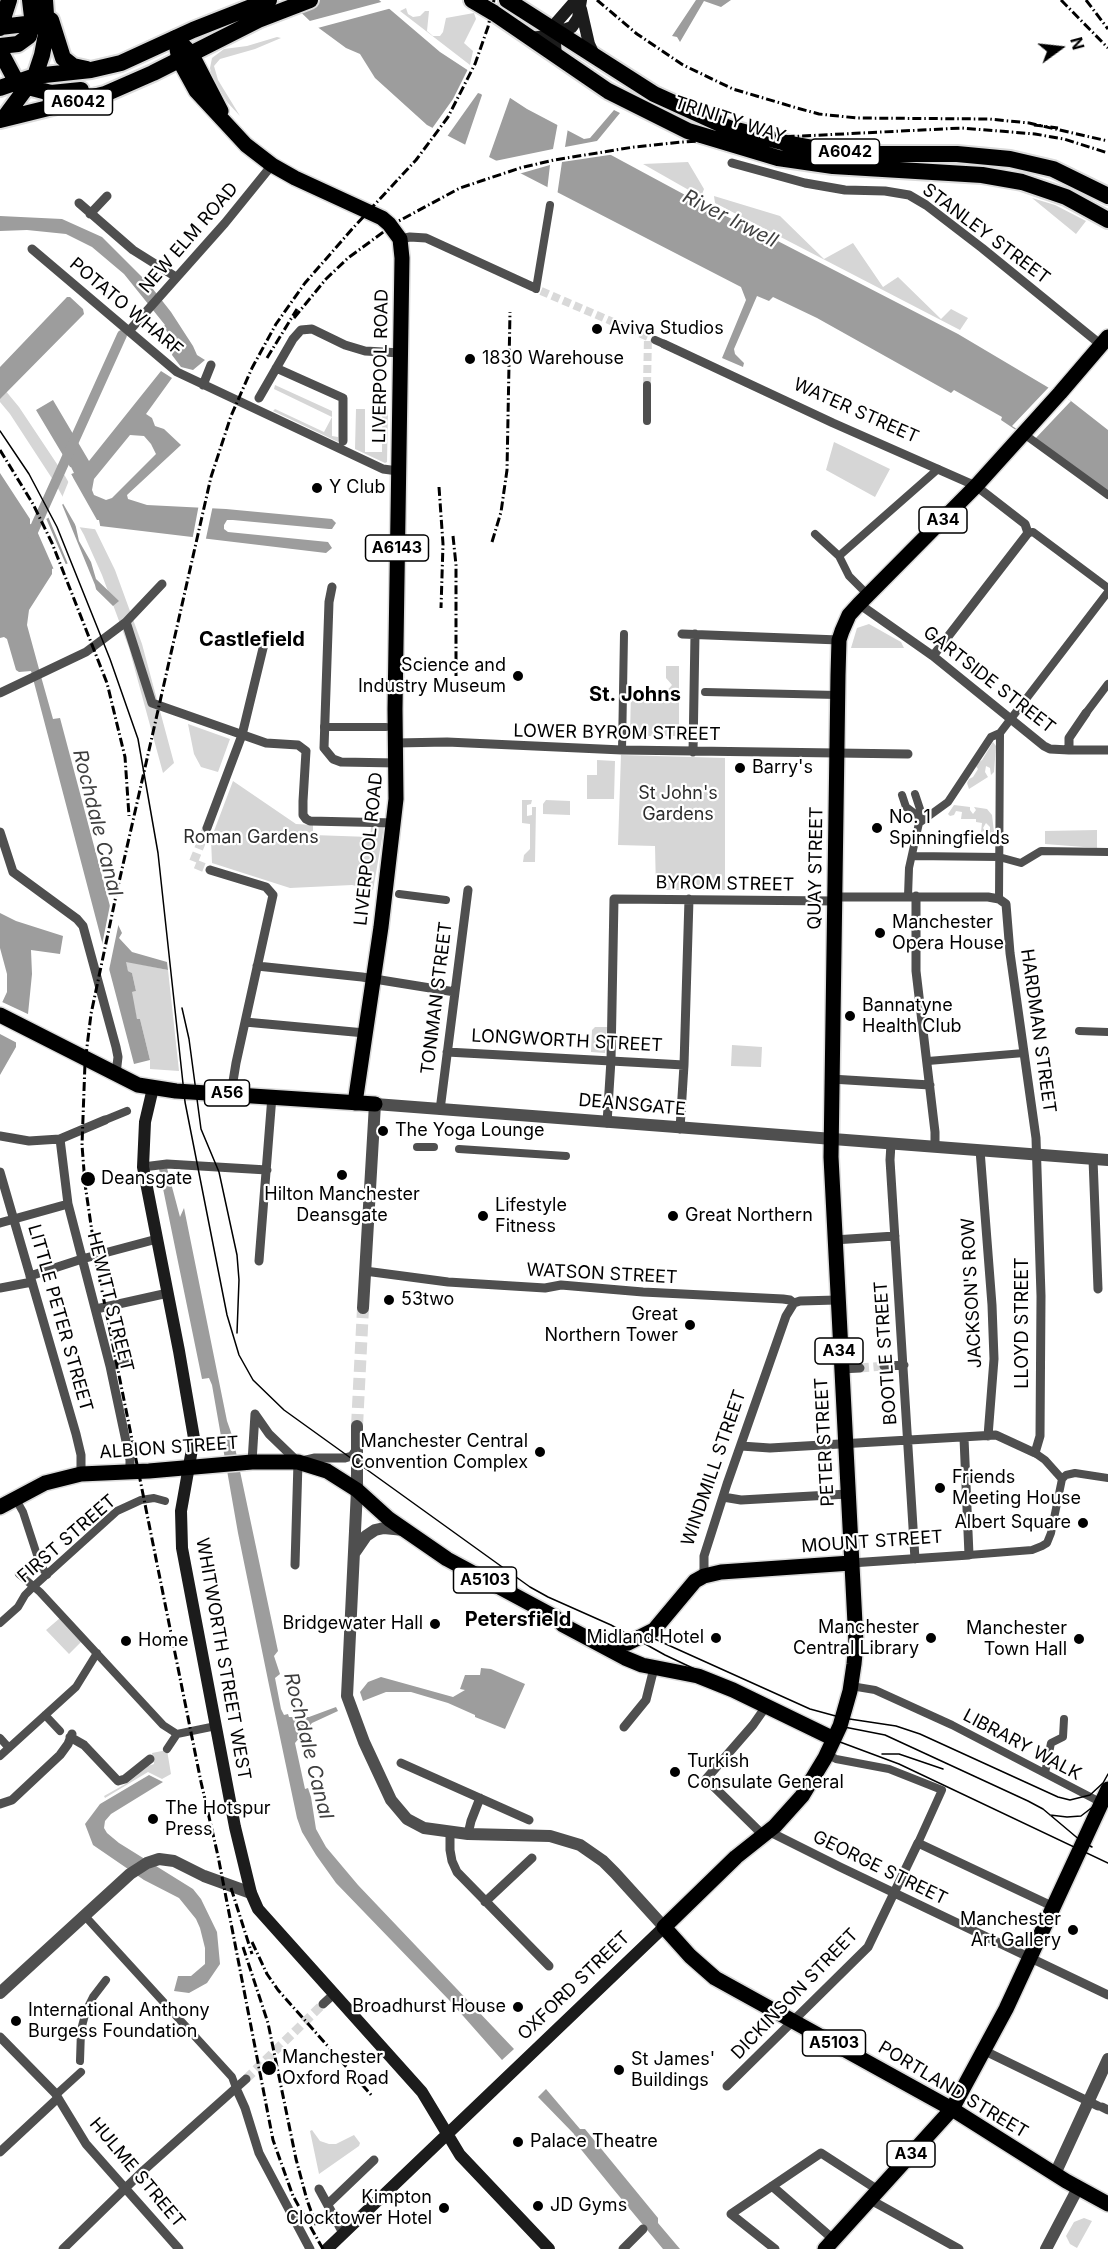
<!DOCTYPE html>
<style>
body{margin:0}
#map{position:relative;width:1108px;height:2249px;overflow:hidden;background:#fff;font-family:Inter,sans-serif}
canvas{display:block}
.north{position:absolute;left:1030px;top:18px;width:60px;height:60px;-webkit-text-stroke:4px #fff;paint-order:stroke;rotate:75deg;font-size:16px;font-weight:700;line-height:24px;text-align:center;color:#000}
.north::after{content:'';display:block;margin:auto;width:21px;height:27px;background:#000;clip-path:polygon(50% 0,100% 100%,50% 72%,0 100%)}
</style>
<div id="map">
<canvas width="1108" height="2249"></canvas>
<div class="north">N</div>
</div>
<script>
const g = document.querySelector('canvas').getContext('2d');
g.lineJoin = 'round';
function paint(path, color) {
  g.fillStyle = color;
  g.fill(path, 'evenodd');
}
function toPath(rows) {
  const path = new Path2D();
  for (const r of rows) {
    path.moveTo(r[0], r[1]);
    for (let i = 2; i < r.length; i += 2) path.lineTo(r[i], r[i + 1]);
  }
  return path;
}
function stroke(path, color, width, dash) {
  g.strokeStyle = color;
  g.lineWidth = width;
  g.lineCap = dash ? 'butt' : 'round';
  g.setLineDash(dash || []);
  g.stroke(path);
}
function label(font, color, halo, rows, align = 'center') {
  g.font = font + ' Inter,sans-serif';
  g.lineWidth = 4.5;
  g.setLineDash([]);
  g.textBaseline = 'middle';
  g.strokeStyle = halo;
  g.fillStyle = color;
  for (const [text, x, y, turn = 0] of rows) {
    g.save();
    g.translate(x, y);
    g.rotate((+turn || 0) * Math.PI / 180);
    g.textAlign = isNaN(turn) ? turn : align;
    if (halo) g.strokeText(text, 0, 0);
    g.fillText(text, 0, 0);
    g.restore();
  }
}
paint(toPath([
 [406,8,408,14,413,17,420,16,425,11,429,11,427,31,433,36,440,36,443,32,446,18,474,13,476,19,464,43,473,51,470,65,400,11],
 [277,37,281,38,255,49,220,59,214,66,218,80,240,116,227,102,212,77,210,68,212,58,224,49,247,46],
 [688,162,704,189,701,197,643,164],
 [714,196,780,216,824,259,853,243,883,287,898,277,941,319,951,309,968,318,960,330,715,203],
 [1032,198,1055,205,1086,221,1076,234],
 [0,384,19,407,65,476,95,529,115,570,142,644,174,763,163,773,129,648,102,575,84,535,55,483,10,414,0,402],
 [275,385,332,411,332,436,338,437,338,442,273,411,275,409,324,432,332,417,274,389],
 [356,409,365,409,365,452,382,452,382,409,388,409,387,462,385,463,355,449],
 [834,442,890,469,875,497,826,470],
 [869,624,901,642,904,648,851,648,857,628],
 [666,666,679,666,679,736,630,736,631,691,654,691,661,697,672,685,666,678],
 [188,724,230,739,218,772,201,767,194,754],
 [993,742,996,746,994,772,991,775,990,768,986,766,985,772,988,777,969,789,967,783,969,779,973,777,978,769,975,765,982,760],
 [621,755,725,758,725,890,656,890,655,846,618,845],
 [597,760,615,761,614,799,587,799,587,775,597,775],
 [233,781,296,824,313,825,313,835,370,837,371,827,384,827,373,890,352,885,290,888,212,863,211,839],
 [522,800,532,800,531,804,527,805,527,816,532,815,532,807,536,807,535,862,523,862,524,855,530,849,530,824,522,823],
 [546,800,570,801,570,815,543,814,543,804],
 [954,805,970,807,970,810,973,814,976,810,974,807,987,809,992,815,994,832,990,833,990,827,986,823,983,828,985,831,981,832,982,823,976,822,976,819,961,819,962,812,956,811,954,815,950,816,948,814],
 [1097,830,1097,848,1045,844,1045,831],
 [125,961,168,970,179,1071,150,1069,150,1060,140,1019,137,1020,131,992,136,991,132,973,128,971],
 [595,1027,607,1027,605,1053,591,1052,592,1030],
 [732,1045,762,1047,761,1067,731,1066],
 [60,1618,82,1641,69,1654,46,1630],
 [167,1750,171,1774,162,1779,148,1772,105,1798,104,1796,129,1782,148,1766,154,1764,152,1753],
 [312,2130,320,2141,329,2144,336,2144,354,2135,360,2143,359,2146,319,2174,310,2131],
 [1084,2218,1092,2221,1077,2248,1070,2244,1066,2236,1074,2222]
]), '#d6d6d6');
paint(toPath([
 [288,0,379,0,440,52,527,109,584,139,590,138,614,110,620,113,597,141,598,148,713,210,768,236,958,334,1071,401,1108,430,1108,492,1001,420,1002,417,954,390,951,393,817,318,773,297,769,301,757,296,734,349,735,354,744,363,743,367,722,358,746,300,741,287,427,125,375,78,360,54,346,48,312,23],
 [696,0,731,0,721,7,704,1,680,42,677,37,672,36],
 [0,216,62,219,102,237,149,284,171,312,193,346,197,355,205,360,193,370,181,367,172,355,174,345,164,326,165,325,124,274,92,247,66,234,27,230,0,231],
 [67,297,70,297,83,309,84,314,0,399,0,367],
 [161,371,172,378,146,414,152,418,155,426,164,429,181,445,127,495,128,499,147,505,226,509,332,519,336,523,332,529,329,529,233,520,227,520,224,525,224,529,228,532,328,542,332,548,326,553,75,523,79,541,91,562,96,579,119,601,113,606,69,563,52,569,52,574,29,610,27,625,42,680,53,719,60,718,111,910,122,933,119,938,132,952,167,962,168,970,126,962,128,971,132,973,136,991,132,992,137,1019,140,1019,150,1060,134,1064,31,671,19,672,16,670,7,639,4,637,0,638,0,473,30,519,30,524,34,525,48,518,63,504,73,478,71,474,73,472,36,410,53,400,89,461],
 [130,435,144,436,151,444,156,454,112,498,106,500,94,495,92,490,94,479],
 [0,913,16,921,63,936,60,954,31,950,32,974,28,1014,16,1042,16,1047,0,1075,0,1007,7,992,7,974,0,948],
 [167,1168,180,1217,184,1208,227,1421,233,1438,278,1651,274,1656,280,1674,275,1678,281,1709,284,1715,288,1714,289,1717,309,1717,336,1707,338,1711,312,1723,295,1743,305,1789,308,1788,311,1797,316,1829,326,1847,358,1885,514,2049,502,2060,449,2000,336,1883,316,1855,302,1832,297,1818,269,1685,238,1533,212,1385,209,1378,202,1379,159,1169],
 [481,1668,491,1669,525,1684,505,1729,475,1717,475,1715,448,1703,411,1692,386,1692,363,1701,360,1692,368,1682,381,1677,453,1697,465,1690,460,1689,465,1675,480,1675],
 [149,1775,163,1782,111,1814,105,1821,104,1828,107,1833,119,1843,193,1889,201,1899,217,1932,220,1964,207,1983,189,1993,174,1991,178,1976,191,1976,205,1964,205,1948,200,1928,196,1919,179,1898,144,1880,93,1845,85,1824,100,1804],
 [546,2089,580,2129,585,2129,658,2218,658,2223,680,2249,663,2249,614,2190,579,2147,574,2134,538,2097]
]), '#9d9d9d');
paint(toPath([
 [385,1,392,8,314,29,306,22],
 [469,67,511,95,488,160,464,148,482,95,481,94,478,93,446,138,431,130,453,99],
 [558,122,568,128,565,147,602,140,600,146,616,154,562,162,557,196,547,191,550,165,515,175,490,162,553,149],
 [1049,387,1071,401,1034,440,1012,426],
 [71,467,74,473,71,474,97,520,99,520,101,530,78,527,80,533,61,500,70,478,68,468],
 [61,502,95,585,98,597,93,593,93,588,70,569,47,514],
 [199,504,213,505,205,543,192,541],
 [45,516,67,567,55,572,33,522],
 [111,900,119,922,108,975,101,950],
 [0,1001,30,1015,19,1044,0,1034]
]), '#fff');
stroke(toPath([
 [32,534,122,335]
]), '#9d9d9d', 10);
stroke(toPath([
 [541,291,655,340],
 [647,385,648,337]
]), '#d9d9d9', 8, [8, 4]);
stroke(toPath([
 [207,828,193,863,210,870],
 [860,1368,884,1366],
 [246,2079,323,2004]
]), '#d9d9d9', 9, [9, 4.5]);
stroke(toPath([
 [357,1426,363,1308]
]), '#d9d9d9', 12, [12, 6]);
const primary = toPath([
 [175,38,179,60,196,91,246,145,272,165,295,178,382,218,389,224,400,239,402,258,395,709,396,799,381,927,355,1103],
 [184,46,191,53,221,111],
 [1108,337,1060,393,976,486,859,604,849,615,842,631,839,640,838,675,831,1157,856,1643,854,1664,850,1691,840,1726,825,1758,802,1796,775,1826,736,1857,664,1927,690,1956,715,1978,952,2109,1066,2181,1108,2204],
 [0,1015,138,1085,176,1091,375,1104],
 [0,1507,45,1483,81,1474,149,1471,252,1462,298,1462,327,1471,357,1490,389,1519,447,1559,555,1617,563,1625,625,1658,642,1665,698,1676,733,1690,834,1739],
 [621,1644,628,1643,654,1630,695,1581,704,1576,721,1572,851,1563],
 [825,2249,952,2109,1006,2009,1108,1789]
]);
const trunk = toPath([
 [472,0,494,13,608,91,688,131,778,158,833,166,982,175,1022,182,1066,197,1108,220],
 [507,0,654,94,729,128,786,143,836,152,875,154,957,154,1010,159,1053,169,1108,196],
 [51,20,63,58,73,66,87,69],
 [0,27,26,24,41,27],
 [0,28,9,0],
 [0,46,18,44,29,36,32,17,30,0],
 [0,51,16,81,28,87,51,93,81,90],
 [0,88,35,76,91,70,121,63,193,30,269,0],
 [4,118,35,76,42,55,47,29,45,0],
 [0,120,105,94,153,73,258,20,310,0]
]);
stroke(primary, '#dbdbdb', 18);
stroke(trunk, '#dbdbdb', 20);
stroke(toPath([
 [536,289,550,205],
 [655,340,664,344],
 [647,385,647,421],
 [1024,434,1108,495],
 [1028,533,1033,532,1108,588],
 [815,534,839,556,849,576,868,595],
 [839,556,938,469],
 [705,692,837,695],
 [1086,713,1108,684],
 [324,727,386,727],
 [622,750,624,634],
 [915,794,923,818],
 [902,795,906,807,923,820],
 [912,856,999,857,1021,863,1041,851,1108,852],
 [399,894,446,900],
 [908,896,909,868,919,823,948,802,991,737,1000,733,1108,592],
 [999,899,1000,733],
 [1079,1031,1108,1032],
 [928,1061,1024,1053],
 [105,1120,127,1111],
 [417,1147,434,1147],
 [459,1149,566,1156],
 [1035,1453,1045,1460,1062,1479],
 [15,1498,23,1512,40,1564,47,1575],
 [969,1555,1032,1550,1042,1546,1047,1543,1051,1533,1062,1479,1066,1475,1075,1473,1108,1478],
 [19,1574,40,1592,163,1725,177,1734,216,1726],
 [0,1623,18,1607,25,1595,34,1586,117,1511,141,1500,154,1498,165,1501],
 [851,1686,875,1690,952,1725,1102,1803],
 [45,1715,60,1731],
 [0,1738,9,1748],
 [167,1749,177,1734],
 [825,1753,836,1759,889,1769,942,1790,918,1843],
 [0,1756,76,1687,97,1653],
 [1045,1773,1051,1743,1063,1737,1064,1719],
 [84,1915,232,2077,236,2088],
 [80,2061,81,2030,86,2011,93,1997,106,1980],
 [59,2092,81,2072]
]), '#4f4f4f', 8);
stroke(toPath([
 [732,163,805,183,845,190,885,191,909,195,926,205,982,248,1100,344],
 [79,203,133,250,176,277],
 [90,214,107,196],
 [400,239,410,237,426,238,533,287],
 [32,249,177,372,383,469,398,471],
 [129,331,225,223,272,165],
 [664,344,833,423,976,486,1025,524,1028,533,933,656],
 [276,368,343,398,343,441],
 [203,385,211,365],
 [259,398,293,339,301,330,312,329,345,345,365,351,401,353],
 [859,604,933,656,1044,746,1050,749,1069,750,1108,750],
 [126,622,152,703,266,743,298,745,306,751],
 [682,634,839,640],
 [0,693,86,652,126,622,162,584],
 [396,743,447,742,622,750,908,754],
 [324,748,329,602,332,587],
 [324,748,333,759,341,762,397,763],
 [1069,750,1069,738,1086,713],
 [306,751,303,801,303,815,306,819,310,821,395,823],
 [693,752,695,634],
 [207,828,242,735,265,640],
 [0,832,13,872,77,919,83,926,116,1047,118,1057,116,1074],
 [210,870,266,887,273,895,236,1063,230,1100],
 [916,896,916,971,935,1132,935,1147],
 [257,966,362,977,455,992],
 [245,1022,365,1033],
 [447,1052,684,1065],
 [831,1079,930,1085],
 [440,1110,468,890],
 [607,1123,611,1060,614,899,835,901],
 [680,1129,684,1065,689,899],
 [0,1136,29,1141,60,1139,105,1120],
 [60,1139,68,1204,110,1366,130,1460,130,1472],
 [891,1144,890,1160,915,1559],
 [980,1150,992,1305,994,1359,988,1436],
 [1093,1159,1098,1289],
 [143,1167,167,1164,267,1170],
 [0,1172,76,1434,81,1455,81,1474],
 [0,1223,68,1204],
 [834,1240,895,1236],
 [259,1261,272,1096],
 [365,1271,448,1282,545,1288,561,1285,643,1292,783,1299,790,1300,794,1303,800,1301,837,1300],
 [30,1276,82,1259,157,1239],
 [0,1288,32,1282],
 [96,1309,168,1293],
 [110,1366,128,1362],
 [884,1366,904,1365],
 [840,1369,860,1368],
 [255,1414,269,1434,297,1461],
 [741,1446,770,1448,996,1435,1035,1453,1040,1436,1041,1296,1036,1138,1010,953,1006,904,999,899,988,897,835,897],
 [302,1461,315,1458,345,1458,352,1456,356,1450],
 [252,1462,255,1414],
 [723,1497,741,1500,848,1494],
 [851,1563,969,1555,964,1438],
 [295,1565,298,1462],
 [704,1576,704,1556,727,1484,786,1316,794,1303],
 [624,1727,646,1700,654,1668],
 [70,1737,84,1745,118,1781,125,1779,150,1759],
 [401,1763,529,1820],
 [0,1804,12,1800,60,1755,68,1744,72,1734],
 [768,1831,840,1867,1108,1995],
 [450,1833,450,1850,452,1861,457,1872,549,1966],
 [468,1834,471,1821,480,1798],
 [763,1835,706,1779,753,1725,767,1705],
 [485,1902,532,1858],
 [323,2004,335,1993],
 [0,2037,55,2093,86,2144,179,2249],
 [985,2051,1098,2106],
 [727,2086,868,1947,918,1843,1054,1907],
 [236,2088,245,2108,259,2153,310,2249],
 [1102,2107,1108,2110],
 [0,2152,58,2098],
 [772,2186,833,2239],
 [319,2189,343,2233],
 [869,2199,959,2249],
 [328,2204,374,2160],
 [63,2249,144,2170,246,2079],
 [623,2249,643,2229],
 [775,2249,731,2214,821,2153,878,2190]
]), '#4f4f4f', 9);
stroke(toPath([
 [363,1308,375,1104,1108,1160],
 [357,1426,357,1490,347,1696,364,1742,391,1800,407,1819,424,1828,468,1834,550,1836,580,1845,603,1861,615,1873,664,1927],
 [355,1552,366,1536,375,1530,384,1528,404,1530],
 [0,1993,130,1874,147,1863,159,1859,174,1861,204,1876,251,1893],
 [1055,2174,1108,2059],
 [1046,2249,1078,2188]
]), '#4f4f4f', 12);
stroke(toPath([
 [581,9,589,44,595,57],
 [530,38,547,36,572,27,578,18,581,0],
 [556,56,555,44,556,23,576,0],
 [153,1088,145,1122,143,1167,179,1351,194,1438,181,1511,182,1548,235,1827,251,1893,258,1909,422,2092,460,2155,549,2249],
 [327,2249,664,1927]
]), '#1c1c1c', 12);
stroke(primary, '#000', 15);
stroke(trunk, '#000', 16);
stroke(toPath([
 [0,431,29,474,57,527,110,659,138,739,158,853,185,1102,227,1315,239,1355,253,1380,284,1410,530,1587,548,1597,611,1625,665,1655,805,1721,840,1742,899,1764,1108,1863],
 [182,1008,189,1039,201,1129,219,1172,237,1255,239,1280,237,1333],
 [637,1631,810,1709,843,1718,896,1726,920,1734,1058,1797,1070,1800,1090,1795,1103,1783,1108,1774],
 [834,1725,885,1735,1028,1801,1043,1809,1081,1841,1092,1847],
 [882,1754,899,1754,943,1769],
 [1050,1815,1067,1817,1081,1816,1108,1795]
]), '#000', 1.5);
stroke(toPath([
 [597,0,637,34,683,65,733,89,797,108,819,114,857,118,989,119,1029,123,1108,141],
 [1061,0,1108,48],
 [1086,0,1108,29],
 [1034,125,1058,128],
 [294,318,326,279,348,258,397,222,460,188,520,168,554,160,634,147,682,142,962,128,1035,134,1064,139,1108,153],
 [267,358,297,309],
 [0,450,33,504,52,543,107,683,125,757,129,816],
 [439,487,443,544,441,608],
 [453,536,456,565,456,676],
 [492,542,501,512,507,470,510,312],
 [231,1888,252,1954],
 [252,1942,267,1974,278,1990,373,2097],
 [243,1947,268,2023,296,2159,307,2200,316,2225],
 [323,2249,293,2196,273,2140,218,1856,201,1782,97,1266,85,1184,82,1145,85,1063,91,1014,117,891,211,477,231,416,252,368,276,324,305,283,353,228,416,160,448,117,475,64,488,27,494,0]
]), '#000', 3, [9, 3, 1.5, 3]);
for (const [x, y, r, color] of [
 [597,329,6,"#000"],
 [470,359,6,"#000"],
 [317,488,6,"#000"],
 [518,676,6,"#000"],
 [740,768,6,"#000"],
 [877,828,6,"#000"],
 [880,933,6,"#000"],
 [850,1016,6,"#000"],
 [383,1131,6,"#000"],
 [342,1175,6,"#000"],
 [88,1179,8,"#000"],
 [483,1216,6,"#000"],
 [673,1216,6,"#000"],
 [389,1300,6,"#000"],
 [690,1325,6,"#000"],
 [540,1452,6,"#000"],
 [940,1488,6,"#000"],
 [1083,1523,6,"#000"],
 [435,1624,6,"#000"],
 [716,1638,6,"#000"],
 [931,1638,6,"#000"],
 [1079,1639,6,"#000"],
 [126,1641,6,"#000"],
 [675,1772,6,"#000"],
 [153,1819,6,"#000"],
 [1073,1930,6,"#000"],
 [518,2007,6,"#000"],
 [16,2021,6,"#000"],
 [269,2068,8,"#000"],
 [619,2070,6,"#000"],
 [518,2142,6,"#000"],
 [538,2206,6,"#000"],
 [444,2208,6,"#000"]
]) {
  const dot = new Path2D();
  dot.arc(x, y, r, 0, 2 * Math.PI);
  g.fillStyle = color;
  g.fill(dot);
  stroke(dot, '#fff', 2);
}
for (const [x, y, w] of [
 [78,102,69],
 [845,152,69],
 [943,520,48],
 [397,548,63],
 [227,1093,45],
 [839,1351,48],
 [485,1580,63],
 [834,2043,63],
 [911,2154,48]
]) {
  const box = new Path2D();
  box.roundRect(x - w / 2, y - 13, w, 26, 4.5);
  g.fillStyle = '#fff';
  g.fill(box);
  stroke(box, '#000', 1.5);
}
label('bold 16px', '#000', null, [
 ["A6042",78,102],
 ["A6042",845,152],
 ["A34",943,520],
 ["A6143",397,548],
 ["A56",227,1093],
 ["A34",839,1351],
 ["A5103",485,1580],
 ["A5103",834,2043],
 ["A34",911,2154]
]);
label('18px', '#000', '#fff', [
 ["TRINITY WAY",730,120,18],
 ["STANLEY STREET",986,234,37],
 ["NEW ELM ROAD",189,238,-49],
 ["POTATO WHARF",126,307,40],
 ["LIVERPOOL ROAD",381,366,-89],
 ["WATER STREET",856,411,24],
 ["GARTSIDE STREET",989,680,38],
 ["LOWER BYROM STREET",617,733,1],
 ["LIVERPOOL ROAD",369,849,-84],
 ["QUAY STREET",816,868,-89],
 ["BYROM STREET",725,884,1],
 ["TONMAN STREET",437,998,-83],
 ["HARDMAN STREET",1038,1031,82],
 ["LONGWORTH STREET",567,1041,3],
 ["DEANSGATE",632,1105,5],
 ["WATSON STREET",602,1274,3],
 ["JACKSON'S ROW",972,1293,-93],
 ["HEWITT STREET",110,1302,76],
 ["LITTLE PETER STREET",60,1318,74],
 ["LLOYD STREET",1023,1323,-90],
 ["BOOTLE STREET",886,1353,-94],
 ["PETER STREET",825,1442,-93],
 ["ALBION STREET",169,1448,-4],
 ["WINDMILL STREET",714,1468,-71],
 ["FIRST STREET",67,1539,-41],
 ["MOUNT STREET",872,1542,-4],
 ["WHITWORTH STREET WEST",223,1659,80],
 ["LIBRARY WALK",1022,1745,28],
 ["GEORGE STREET",880,1868,26],
 ["OXFORD STREET",574,1986,-44],
 ["DICKINSON STREET",795,1994,-46],
 ["PORTLAND STREET",953,2090,31],
 ["HULME STREET",137,2173,50]
]);
label('18px', '#000', '#fff', [
 ["Aviva Studios",609,329],
 ["1830 Warehouse",482,359],
 ["Y Club",329,488],
 ["Science and",506,666,"right"],
 ["Industry Museum",506,687,"right"],
 ["Barry's",752,768],
 ["No. 1",889,818],
 ["Spinningfields",889,839],
 ["Manchester",892,923],
 ["Opera House",892,944],
 ["Bannatyne",862,1006],
 ["Health Club",862,1027],
 ["The Yoga Lounge",395,1131],
 ["Deansgate",101,1179],
 ["Hilton Manchester",342,1195,"center"],
 ["Deansgate",342,1216,"center"],
 ["Lifestyle",495,1206],
 ["Fitness",495,1227],
 ["Great Northern",685,1216],
 ["53two",401,1300],
 ["Great",678,1315,"right"],
 ["Northern Tower",678,1336,"right"],
 ["Manchester Central",528,1442,"right"],
 ["Convention Complex",528,1463,"right"],
 ["Friends",952,1478],
 ["Meeting House",952,1499],
 ["Albert Square",1071,1523,"right"],
 ["Bridgewater Hall",423,1624,"right"],
 ["Manchester",919,1628,"right"],
 ["Central Library",919,1649,"right"],
 ["Manchester",1067,1629,"right"],
 ["Town Hall",1067,1650,"right"],
 ["Midland Hotel",704,1638,"right"],
 ["Home",138,1641],
 ["Turkish",687,1762],
 ["Consulate General",687,1783],
 ["The Hotspur",165,1809],
 ["Press",165,1830],
 ["Manchester",1061,1920,"right"],
 ["Art Gallery",1061,1941,"right"],
 ["Broadhurst House",506,2007,"right"],
 ["International Anthony",28,2011],
 ["Burgess Foundation",28,2032],
 ["Manchester",282,2058],
 ["Oxford Road",282,2079],
 ["St James'",631,2060],
 ["Buildings",631,2081],
 ["Palace Theatre",530,2142],
 ["Kimpton",432,2198,"right"],
 ["Clocktower Hotel",432,2219,"right"],
 ["JD Gyms",550,2206]
], 'left');
label('18px', '#2d2d2d', '#fff', [
 ["St John's",678,794],
 ["Gardens",678,815],
 ["Roman Gardens",251,838]
]);
label('italic 20px', '#3e3e3e', '#fff', [
 ["River Irwell",730,219,27],
 ["Rochdale Canal",97,823,76],
 ["Rochdale Canal",308,1746,76]
]);
label('bold 20px', '#000', '#fff', [
 ["Castlefield",252,640],
 ["St. Johns",635,695],
 ["Petersfield",518,1620]
]);
</script>
